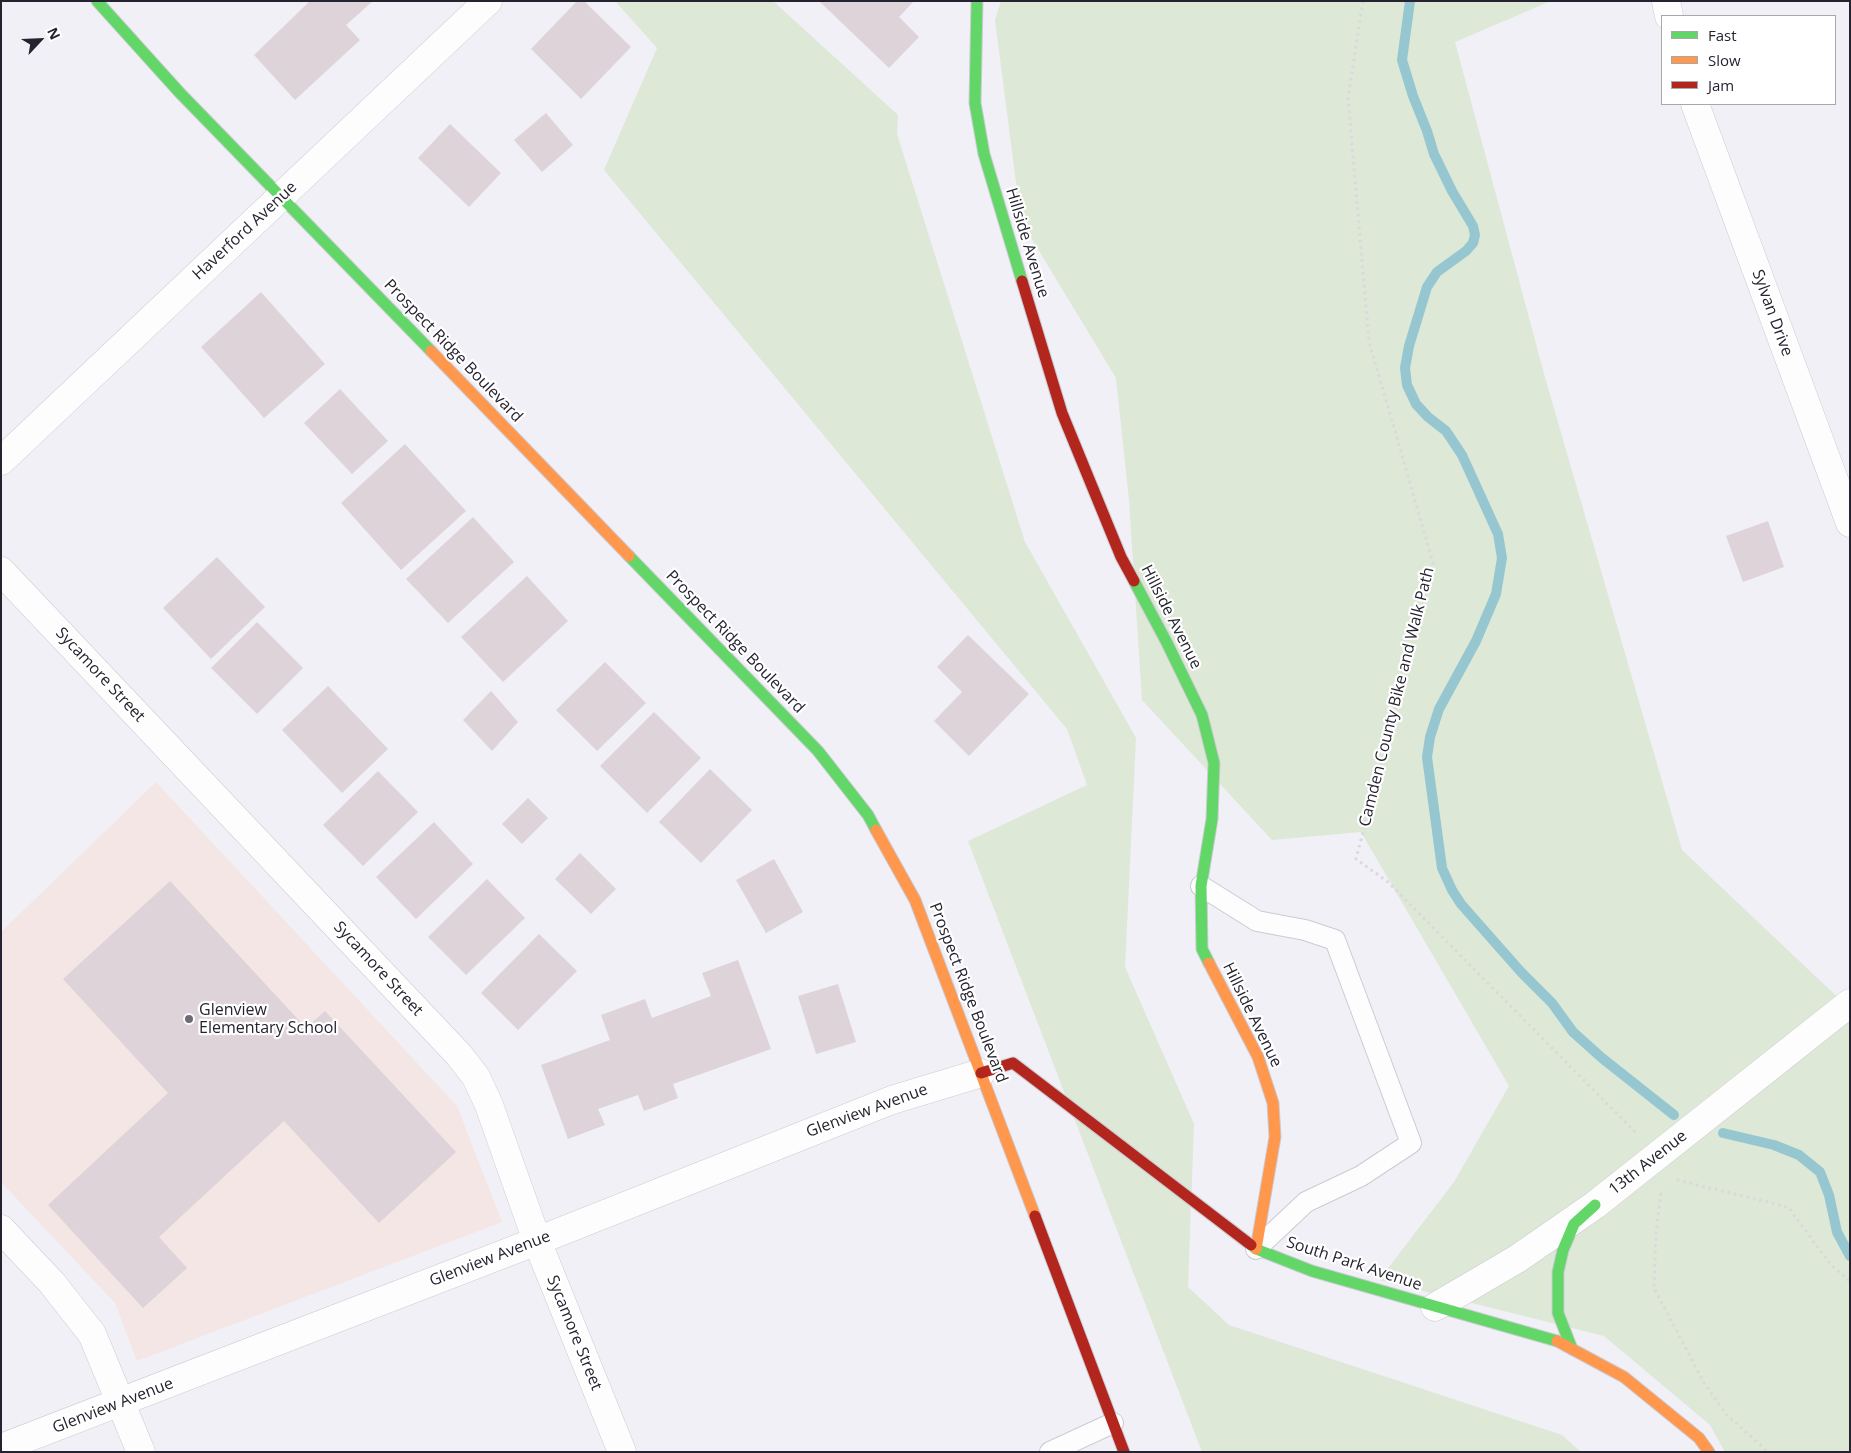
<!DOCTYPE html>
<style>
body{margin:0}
#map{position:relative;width:1851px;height:1453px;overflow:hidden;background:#f0f0f6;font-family:"Open Sans",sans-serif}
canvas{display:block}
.frame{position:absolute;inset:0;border:2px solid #262330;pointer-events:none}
.legend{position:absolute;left:1661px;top:15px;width:175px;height:90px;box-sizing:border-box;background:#fff;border:1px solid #a8a7ac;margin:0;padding:6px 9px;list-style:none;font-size:15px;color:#262330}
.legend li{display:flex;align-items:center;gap:10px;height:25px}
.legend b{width:25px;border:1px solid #a8a7ac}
.north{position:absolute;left:15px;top:15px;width:50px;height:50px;-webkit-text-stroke:4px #fff;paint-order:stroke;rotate:65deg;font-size:14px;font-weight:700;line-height:20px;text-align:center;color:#262330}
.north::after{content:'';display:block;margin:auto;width:18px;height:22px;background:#262330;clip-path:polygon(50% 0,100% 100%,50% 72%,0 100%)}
</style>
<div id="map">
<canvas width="1851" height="1453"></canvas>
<div class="frame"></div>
<ul class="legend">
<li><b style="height:6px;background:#63d668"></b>Fast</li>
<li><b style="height:6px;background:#ff974d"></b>Slow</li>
<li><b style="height:6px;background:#b3261e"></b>Jam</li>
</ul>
<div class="north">N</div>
</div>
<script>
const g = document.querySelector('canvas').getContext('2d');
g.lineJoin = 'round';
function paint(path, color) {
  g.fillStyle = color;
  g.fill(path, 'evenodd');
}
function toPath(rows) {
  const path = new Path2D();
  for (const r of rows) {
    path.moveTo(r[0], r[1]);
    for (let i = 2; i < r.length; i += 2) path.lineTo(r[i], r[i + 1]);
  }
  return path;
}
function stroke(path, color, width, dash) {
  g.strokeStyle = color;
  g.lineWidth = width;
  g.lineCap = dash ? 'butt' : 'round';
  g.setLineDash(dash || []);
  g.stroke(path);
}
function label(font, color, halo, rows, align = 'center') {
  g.font = font + ' "Open Sans",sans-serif';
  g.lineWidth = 4.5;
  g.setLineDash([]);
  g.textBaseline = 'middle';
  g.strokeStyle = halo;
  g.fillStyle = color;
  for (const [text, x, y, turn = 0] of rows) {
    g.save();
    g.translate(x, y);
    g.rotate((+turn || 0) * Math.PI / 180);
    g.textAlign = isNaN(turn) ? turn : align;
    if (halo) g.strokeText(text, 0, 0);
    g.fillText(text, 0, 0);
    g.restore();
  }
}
paint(toPath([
 [156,782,457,1106,502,1222,137,1361,115,1303,1,1182,1,932]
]), '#f4e6e4');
paint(toPath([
 [615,1,773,1,898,115,897,134,1025,542,1136,738,1125,967,1194,1124,1188,1287,1229,1325,1562,1435,1581,1452,1202,1452,968,841,1087,785,1067,729,604,170,657,48],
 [1001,1,1551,1,1455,42,1546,381,1682,850,1850,1009,1850,1452,1725,1452,1710,1425,1604,1336,1379,1280,1454,1182,1509,1086,1361,832,1272,840,1142,700,1129,500,1116,378,1021,221,995,20]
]), '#dde8d6');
stroke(toPath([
 [1410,1,1402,60,1413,96,1427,131,1434,154,1452,191,1473,226,1475,235,1473,243,1466,251,1437,272,1427,287,1409,346,1405,368,1407,385,1416,404,1428,417,1446,431,1462,455,1498,534,1502,558,1496,594,1476,641,1439,709,1430,737,1427,757,1442,868,1452,890,1461,904,1521,972,1552,1003,1573,1032,1602,1058,1674,1115],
 [1723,1133,1774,1145,1799,1155,1820,1172,1829,1195,1837,1232,1850,1256]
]), '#96c7d1', 10);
paint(toPath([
 [310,1,373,1,346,25,360,40,295,100,254,55],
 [577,1,584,1,631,47,581,99,531,49],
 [819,1,914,1,899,17,919,37,889,68],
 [546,113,573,145,542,172,514,140],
 [450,124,501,173,469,207,418,158],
 [261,292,325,364,264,418,201,347],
 [340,389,388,441,352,474,304,423],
 [405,444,466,511,401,570,341,503],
 [473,517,514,562,448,623,406,579],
 [1768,521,1784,567,1743,582,1726,536],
 [217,557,265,607,211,659,163,608],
 [527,576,568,621,503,682,461,637],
 [257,622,303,668,257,714,211,668],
 [968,635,1029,694,969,756,934,721,962,692,937,667],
 [605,662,646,703,597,751,556,710],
 [328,686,388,749,342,793,282,730],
 [491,691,518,722,492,751,463,720],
 [654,712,701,758,647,813,600,766],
 [710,769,752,810,701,863,659,822],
 [378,771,418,812,363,866,323,825],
 [528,798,548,818,522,844,502,824],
 [434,822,473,864,416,919,376,877],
 [580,853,616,889,591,914,555,879],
 [774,859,803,912,766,933,736,880],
 [487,879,525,918,466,975,428,937],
 [170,881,306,1028,325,1011,456,1152,379,1223,284,1121,159,1237,187,1268,143,1308,48,1205,168,1093,63,979],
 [539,934,577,971,518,1030,481,993],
 [738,960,771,1049,673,1084,678,1098,644,1111,638,1095,598,1109,605,1125,568,1139,541,1065,610,1040,601,1015,645,999,652,1018,711,996,702,973],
 [838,984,856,1042,816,1054,798,996]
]), '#ded3d9');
const lane = toPath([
 [1201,886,1257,921,1305,930,1335,940,1411,1143,1361,1176,1306,1202,1256,1249],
 [1050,1452,1113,1423]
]);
const street = toPath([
 [1666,1,1669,16],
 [1695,104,1850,523],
 [1,461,488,1],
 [1,571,459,1055,476,1077,489,1105,537,1241,622,1452],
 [1,1229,52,1283,92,1334,141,1452],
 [1435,1307,1517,1259,1595,1205,1850,1003],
 [1,1448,537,1241,892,1100,981,1073]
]);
const fast = toPath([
 [97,1,180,93,431,351],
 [977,1,975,103,984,154,1022,281],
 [629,556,818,751,868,815,876,830],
 [1134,581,1167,643,1202,715,1214,763,1212,819,1201,886,1202,949,1209,963],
 [1251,1245,1256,1249,1312,1271,1557,1341],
 [1572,1349,1558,1313,1558,1272,1563,1250,1574,1224,1595,1205]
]);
const slow = toPath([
 [431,351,629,556],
 [876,830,915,900,1035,1216],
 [1209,963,1258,1057,1273,1103,1275,1137,1256,1249],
 [1557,1341,1624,1377,1699,1438,1709,1452]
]);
const jam = toPath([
 [1022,281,1062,413,1121,557,1134,581],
 [981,1073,1013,1063,1251,1245],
 [1035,1216,1124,1452]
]);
stroke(lane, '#cccbd4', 22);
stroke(street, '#cccbd4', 29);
stroke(fast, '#cccbd4', 13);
stroke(slow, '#cccbd4', 13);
stroke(jam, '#cccbd4', 13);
stroke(toPath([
 [1363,1,1348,98,1369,341,1433,563,1356,859,1388,882,1636,1133],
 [1677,1180,1788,1207,1831,1265,1850,1281],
 [1661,1193,1656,1233,1654,1288,1704,1383,1726,1414,1768,1452]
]), '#d9d9db', 3, [2.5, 4]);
stroke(lane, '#fdfdfe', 20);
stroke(street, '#fdfdfe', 28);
stroke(fast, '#63d668', 11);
stroke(slow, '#ff974d', 11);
stroke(jam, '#b3261e', 11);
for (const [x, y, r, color] of [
 [189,1019,5,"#6d6b75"]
]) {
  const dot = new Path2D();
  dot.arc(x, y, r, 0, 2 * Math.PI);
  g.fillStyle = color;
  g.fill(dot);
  stroke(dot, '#fff', 2);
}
label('16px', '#262330', '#fff', [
 ["Haverford Avenue",245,231,-43],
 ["Hillside Avenue",1027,243,73],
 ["Sylvan Drive",1772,313,70],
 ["Prospect Ridge Boulevard",453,351,46],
 ["Hillside Avenue",1171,617,63],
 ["Prospect Ridge Boulevard",735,642,46],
 ["Sycamore Street",100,675,47],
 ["Camden County Bike and Walk Path",1397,697,-76],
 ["Sycamore Street",378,969,47],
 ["Prospect Ridge Boulevard",968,993,69],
 ["Hillside Avenue",1252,1015,64],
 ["Glenview Avenue",867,1111,-20],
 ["13th Avenue",1648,1163,-38],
 ["Glenview Avenue",490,1259,-21],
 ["South Park Avenue",1354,1264,18],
 ["Sycamore Street",574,1333,68],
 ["Glenview Avenue",113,1406,-21]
]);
label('16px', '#262330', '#fff', [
 ["Glenview",199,1010],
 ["Elementary School",199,1028]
], 'left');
</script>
